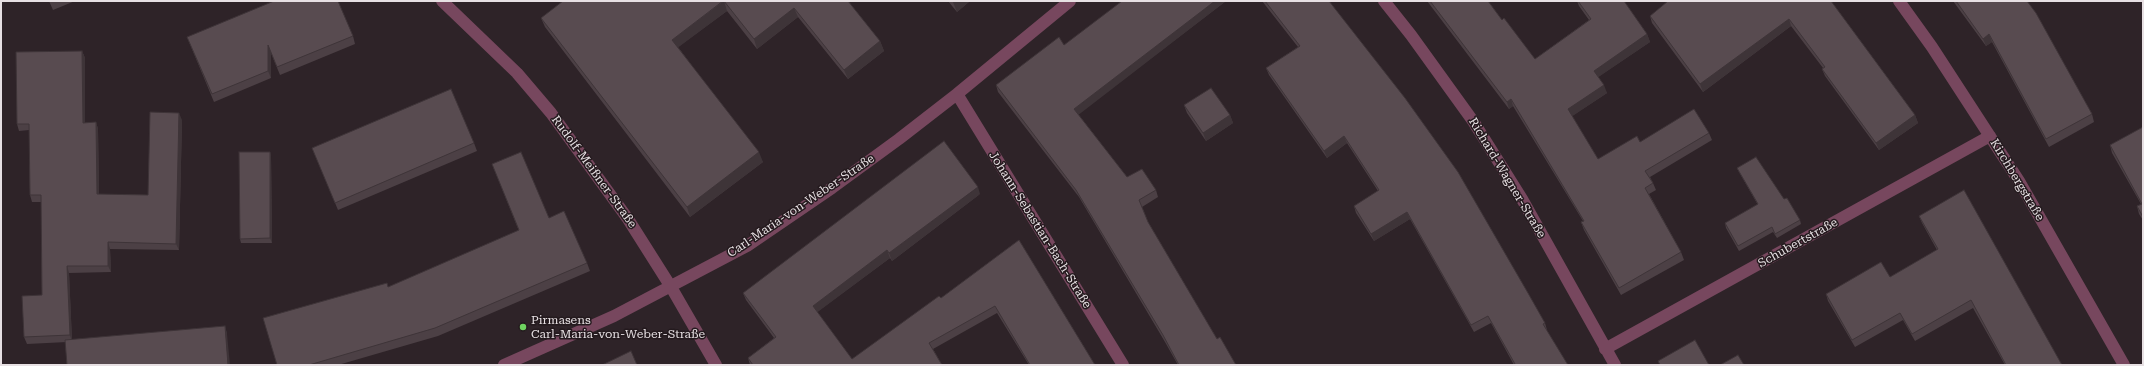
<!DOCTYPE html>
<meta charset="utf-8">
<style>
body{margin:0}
#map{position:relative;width:2144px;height:366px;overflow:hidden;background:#2e2328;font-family:"Roboto Serif",serif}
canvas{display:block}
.frame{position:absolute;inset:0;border:2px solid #e7e0e3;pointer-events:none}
</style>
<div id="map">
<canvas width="2144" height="366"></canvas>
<div class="frame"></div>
</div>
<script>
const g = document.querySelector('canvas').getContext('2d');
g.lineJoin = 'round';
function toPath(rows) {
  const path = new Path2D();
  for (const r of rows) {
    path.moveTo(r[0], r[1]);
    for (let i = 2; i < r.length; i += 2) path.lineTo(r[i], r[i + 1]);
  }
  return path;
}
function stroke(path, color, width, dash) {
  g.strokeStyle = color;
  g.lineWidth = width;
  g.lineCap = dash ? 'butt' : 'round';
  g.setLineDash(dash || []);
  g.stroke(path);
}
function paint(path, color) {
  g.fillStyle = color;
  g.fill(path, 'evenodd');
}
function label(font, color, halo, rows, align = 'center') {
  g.font = font + ' "Roboto Serif",serif';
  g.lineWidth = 3;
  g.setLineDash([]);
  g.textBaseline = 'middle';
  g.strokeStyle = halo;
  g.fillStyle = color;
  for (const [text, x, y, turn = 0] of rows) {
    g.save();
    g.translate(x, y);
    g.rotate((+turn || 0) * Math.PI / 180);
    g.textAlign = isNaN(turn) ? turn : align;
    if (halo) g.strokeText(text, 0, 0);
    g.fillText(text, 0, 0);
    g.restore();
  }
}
stroke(toPath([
 [442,1,517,73,551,113,628,219,671,287,716,365],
 [1384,1,1411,35,1473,121,1522,199,1615,365],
 [1899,1,1932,47,2019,181,2124,365],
 [957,94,1123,365],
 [1605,349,1990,136],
 [504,365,614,316,747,246,832,188,899,139,957,94,1070,1]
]), '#77475e', 12);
paint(toPath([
 [49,1,75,1,53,10],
 [563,1,848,1,880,41,884,51,848,79,798,17,757,49,727,11,678,47,763,162,690,217,545,27,541,18],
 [948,1,970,1,957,12],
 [1226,1,1078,114,1127,177,1156,190,1158,197,1142,207,1148,222,1217,339,1236,365,1178,365,1165,342,1079,197,998,92,996,85,1064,45],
 [1262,1,1329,1,1545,323,1547,330,1514,365,1491,323,1474,332,1410,219,1374,241,1356,213,1354,206,1378,191,1347,143,1327,158,1269,75,1266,68,1298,47],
 [1427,1,1488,1,1502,20,1535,59,1589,20,1579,6,1577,1,1624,1,1647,34,1650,42,1598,77,1607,93,1572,116,1598,159,1640,142,1709,133,1712,140,1650,177,1653,183,1656,190,1649,194,1681,252,1684,260,1621,295,1584,230,1581,222,1583,221,1513,106,1509,109],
 [1831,1,1915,115,1918,123,1879,150,1825,76,1822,69,1823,68,1791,26,1703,92,1652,23,1650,16],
 [1953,1,2027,1,2092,114,2094,122,2049,147,1992,42,1986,46],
 [353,36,355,44,280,75,271,53,271,78,214,102,187,37],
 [82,51,85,58,85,123,96,122,98,129,99,194,148,195,182,120,179,250,110,249,111,272,69,273,72,340,225,326,227,334,27,344,24,337,42,295,41,202,32,202,30,195,29,130,19,131,17,124],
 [1184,105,1230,115,1233,123,1206,141,1187,113],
 [2143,127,2143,220,2139,214,2137,206,2141,204,2112,153,2110,145],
 [474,143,477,151,338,210,312,148],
 [270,152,271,156,272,243,241,243,240,239],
 [492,164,549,218,587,263,590,271,438,336,338,365,277,365,388,287,519,231],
 [1737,168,1784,199,1800,220,1801,224,1777,238,1773,232,1739,251,1726,228,1725,223,1758,205,1739,172],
 [980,194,892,261,890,258,817,312,852,359,941,298,1019,240,1095,365,1029,365,997,313,933,349,942,365,750,365,748,358,774,338,746,300,743,293],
 [1919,216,2062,365,2005,365,1973,308,1915,341,1903,320,1855,347,1828,301,1826,294,1890,277,1937,250,1922,223]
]), '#4c4045');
paint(toPath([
 [724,1,727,11,676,49,672,40],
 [955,1,970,1,957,12,953,2],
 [1215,1,1226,1,1077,116,1074,109],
 [794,8,798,17,757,49,754,39],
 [1789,19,1791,26,1703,92,1700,84],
 [1647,34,1650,42,1597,78,1594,71],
 [1989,34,1992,42,1986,46,1983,39],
 [880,41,884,51,848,79,844,70],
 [268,45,271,53,271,78,268,71],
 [82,51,85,58,85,130,83,123],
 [1604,85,1607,93,1571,117,1568,109],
 [1511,99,1513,106,1509,109,1507,102],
 [179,113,182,120,179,250,176,244],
 [1230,115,1233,123,1206,141,1203,133],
 [1915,115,1918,123,1879,150,1876,143],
 [96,122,98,129,99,201,97,194],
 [1344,136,1347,143,1327,158,1324,151],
 [270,152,271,156,272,243,270,238],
 [759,152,763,162,690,217,687,207],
 [978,187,980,194,892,261,889,253],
 [1407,212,1410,219,1374,241,1371,234],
 [108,242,110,249,111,272,108,266],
 [887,250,890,258,815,314,813,306],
 [67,266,69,273,72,342,70,335],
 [225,326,227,334,230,365,228,365]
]), '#3e3438');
const building = toPath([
 [274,1,338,1,353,36,277,67,268,45,268,71,212,94,187,37,274,1],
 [563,1,723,1,672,40,759,152,687,207,541,18,563,1],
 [724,1,848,1,880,41,844,70,794,8,754,39,724,1],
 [1122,1,1215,1,1074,109,1127,177,1142,169,1156,190,1139,200,1148,222,1217,339,1220,337,1236,365,1179,365,1163,335,1076,190,996,85,1059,37,1064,45,1122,1],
 [1265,1,1329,1,1405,98,1458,172,1528,293,1545,323,1543,324,1568,365,1513,365,1515,364,1488,316,1471,325,1407,212,1371,234,1354,206,1379,190,1344,136,1324,151,1266,68,1300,46,1265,1],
 [1430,1,1488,1,1502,20,1504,18,1535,59,1591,19,1578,1,1624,1,1647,34,1594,71,1604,85,1568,109,1598,159,1637,136,1640,142,1694,109,1709,133,1645,171,1653,183,1645,188,1681,252,1619,288,1581,222,1584,221,1511,99,1507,102,1430,1],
 [1668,1,1831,1,1915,115,1876,143,1822,69,1825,67,1789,19,1700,84,1650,16,1668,1],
 [1956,1,2027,1,2036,13,2092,114,2046,139,1989,34,1983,39,1956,1],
 [82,51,83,123,96,122,97,194,148,195,150,112,179,113,176,244,108,242,108,266,67,266,70,335,24,337,22,296,42,295,41,195,30,195,29,124,17,124,16,52,82,51],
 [1211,88,1230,115,1203,133,1184,105,1211,88],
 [451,89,474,143,335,203,312,148,451,89],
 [2143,127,2143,217,2137,206,2142,204,2110,145,2143,127],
 [944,141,978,187,889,253,887,250,813,306,852,359,939,296,941,298,1019,240,1095,365,1030,365,995,306,929,343,942,365,753,365,748,358,776,337,743,293,944,141],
 [239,152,270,152,270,238,240,239,239,152],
 [521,152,549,218,564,211,587,263,435,328,309,365,277,365,263,318,387,283,388,287,519,230,492,164,521,152],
 [1756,157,1784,199,1787,198,1800,220,1775,234,1772,227,1738,246,1725,223,1758,204,1737,168,1756,157],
 [1964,190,2062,365,2006,365,1971,300,1912,334,1900,313,1852,340,1826,294,1881,262,1890,277,1938,249,1919,216,1964,190],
 [225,326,228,365,67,365,65,340,225,326],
 [1695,340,1709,365,1660,365,1658,361,1695,340],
 [631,351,637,365,602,365,631,351],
 [1738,355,1744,365,1720,365,1738,355]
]);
paint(building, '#584b50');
stroke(building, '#3e3438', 1);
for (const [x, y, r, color] of [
 [523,327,4,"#6fd360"]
]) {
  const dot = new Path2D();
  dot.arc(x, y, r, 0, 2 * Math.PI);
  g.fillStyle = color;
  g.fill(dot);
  stroke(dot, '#241a1e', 1.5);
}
label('12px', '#e7e0e3', '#241a1e', [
 ["Rudolf-Meißner-Straße",594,172,54],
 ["Richard-Wagner-Straße",1507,178,59],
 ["Kirchbergstraße",2017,180,59],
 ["Carl-Maria-von-Weber-Straße",801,206,-34],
 ["Johann-Sebastian-Bach-Straße",1040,230,58],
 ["Schubertstraße",1798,243,-29]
]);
label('12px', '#e7e0e3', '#241a1e', [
 ["Pirmasens",531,320],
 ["Carl-Maria-von-Weber-Straße",531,334]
], 'left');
</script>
